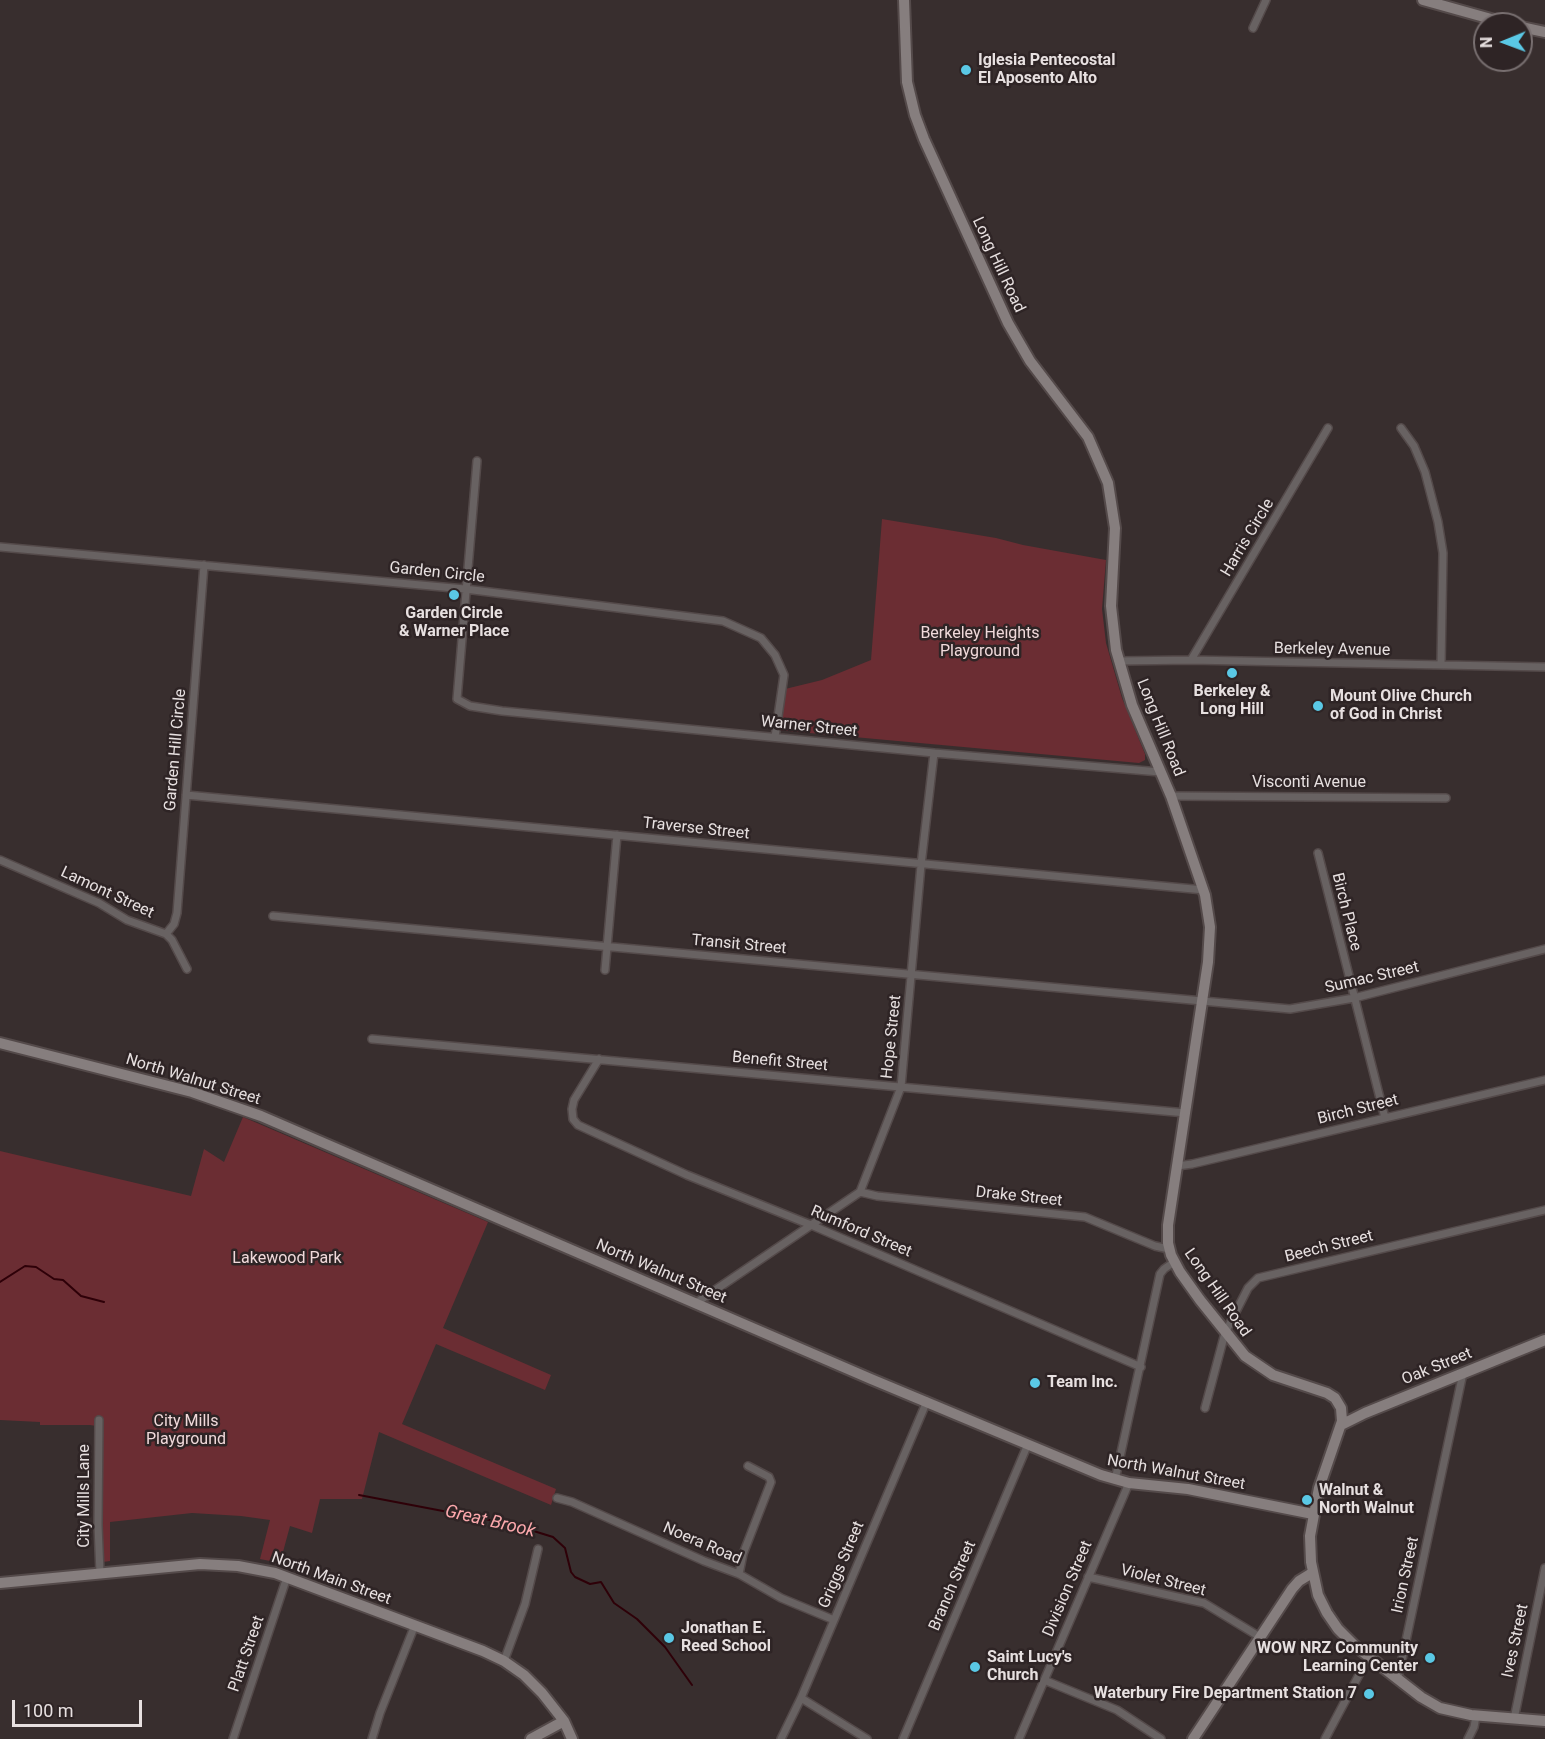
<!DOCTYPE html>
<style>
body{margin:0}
#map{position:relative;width:1545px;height:1739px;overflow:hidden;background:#382e2e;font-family:Roboto,sans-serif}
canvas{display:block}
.north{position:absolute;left:1473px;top:12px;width:60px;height:60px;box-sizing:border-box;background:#2e2425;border:2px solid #786f70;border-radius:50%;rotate:269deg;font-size:16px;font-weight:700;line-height:24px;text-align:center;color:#e7e0e0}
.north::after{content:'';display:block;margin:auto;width:21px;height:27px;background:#5ac8e5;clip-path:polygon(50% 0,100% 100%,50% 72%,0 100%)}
.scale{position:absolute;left:12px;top:1700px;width:130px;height:27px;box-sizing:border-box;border:3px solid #e7e0e0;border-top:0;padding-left:8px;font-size:18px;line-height:21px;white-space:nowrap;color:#e7e0e0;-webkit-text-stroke:4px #2e2425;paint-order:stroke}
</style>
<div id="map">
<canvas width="1545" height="1739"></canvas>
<div class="north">N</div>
<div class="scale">100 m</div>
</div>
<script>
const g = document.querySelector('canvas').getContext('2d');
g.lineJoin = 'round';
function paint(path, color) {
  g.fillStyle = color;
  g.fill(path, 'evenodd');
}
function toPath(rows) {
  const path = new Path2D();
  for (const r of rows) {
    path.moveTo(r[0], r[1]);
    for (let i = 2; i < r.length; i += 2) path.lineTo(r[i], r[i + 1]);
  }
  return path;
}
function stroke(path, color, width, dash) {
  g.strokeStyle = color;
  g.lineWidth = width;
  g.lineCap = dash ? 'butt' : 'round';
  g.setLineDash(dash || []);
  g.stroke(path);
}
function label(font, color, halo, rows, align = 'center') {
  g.font = font + ' Roboto,sans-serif';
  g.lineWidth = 5;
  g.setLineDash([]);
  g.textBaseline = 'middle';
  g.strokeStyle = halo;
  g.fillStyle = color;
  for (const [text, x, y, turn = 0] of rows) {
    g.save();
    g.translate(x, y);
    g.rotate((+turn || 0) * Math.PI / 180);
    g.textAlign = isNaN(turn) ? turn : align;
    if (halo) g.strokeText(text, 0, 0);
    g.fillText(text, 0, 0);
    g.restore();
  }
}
paint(toPath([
 [882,519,996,538,1023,545,1106,560,1102,609,1106,643,1122,698,1145,754,1145,760,1139,763,777,730,781,690,822,680,871,660],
 [243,1117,488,1222,443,1328,551,1375,545,1390,436,1344,402,1424,556,1489,551,1505,379,1432,362,1499,320,1499,312,1533,290,1526,280,1563,260,1559,270,1520,241,1516,192,1513,110,1522,110,1561,103,1562,103,1427,90,1425,40,1425,40,1422,0,1420,0,1151,191,1196,204,1149,224,1162]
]), '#6b2d33');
stroke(toPath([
 [0,1282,25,1266,36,1267,54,1279,63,1280,81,1296,104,1302],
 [359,1495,511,1524,553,1537,565,1548,571,1572,575,1577,590,1584,601,1582,614,1603,637,1619,665,1647,692,1685]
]), '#2e0008', 2);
const street = toPath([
 [1253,28,1266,0],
 [1401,428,1414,446,1425,472,1438,522,1443,553,1441,665],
 [477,461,457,699,470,706,502,711,554,716,934,753,1160,772],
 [0,547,465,589,723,621,761,638,775,655,784,675,775,737],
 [1191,660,1328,428],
 [1119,661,1191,660,1545,667],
 [186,795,1204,890],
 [1171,796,1446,798],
 [1318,853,1385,1118],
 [0,860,99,903,127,920,166,934,172,940,187,969],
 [273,916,1290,1009,1354,998,1545,949],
 [166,934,174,924,177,913,204,565],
 [605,970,617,835],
 [372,1039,1186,1113],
 [599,1059,574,1100,572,1109,573,1119,578,1125,687,1175,811,1225,1141,1367],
 [1177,1166,1192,1164,1545,1080],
 [860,1192,877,1196,1085,1217,1155,1246,1169,1249],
 [696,1303,860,1192,901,1087,921,865,934,753],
 [1205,1408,1225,1333,1248,1288,1258,1278,1545,1210],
 [99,1420,98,1525,100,1573],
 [1115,1480,1160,1274,1164,1269,1174,1262],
 [557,1498,572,1502,704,1561,739,1574,781,1598,834,1620],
 [739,1574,743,1554,771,1482,769,1477,748,1466],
 [1088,1577,1204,1603,1260,1637],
 [504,1661,525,1604,538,1549],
 [1398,1678,1463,1373],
 [1044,1680,1117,1710,1161,1739],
 [801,1698,867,1739],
 [1514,1719,1545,1568],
 [233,1739,287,1577],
 [372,1739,380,1713,415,1625],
 [781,1739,801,1698,927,1401],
 [903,1739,1028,1444],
 [1019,1739,1129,1483],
 [1325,1739,1369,1656],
 [1468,1739,1474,1727,1476,1716]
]);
const secondary = toPath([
 [904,0,907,82,915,115,924,139,1008,323,1030,361,1088,437,1108,483,1115,528,1111,606,1116,650,1132,705,1171,796,1205,895,1210,927,1208,962,1168,1225,1168,1243,1171,1255,1180,1272,1200,1300,1245,1356,1273,1375,1327,1393,1335,1398,1341,1408,1342,1421,1319,1488,1310,1536,1311,1562,1318,1595,1327,1613,1338,1629,1354,1645,1421,1697,1440,1708,1471,1715,1545,1721],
 [1423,0,1509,24],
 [1521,27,1545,32],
 [0,1043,192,1092,261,1116,871,1379,1101,1475,1129,1483,1188,1489,1313,1514],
 [1341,1425,1365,1413,1545,1340],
 [0,1583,200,1564,238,1566,275,1573,483,1651,504,1661,524,1675,542,1693,564,1721,572,1739],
 [531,1739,564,1721],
 [1193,1739,1292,1589,1299,1581,1312,1573]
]);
stroke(street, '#544a4a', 10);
stroke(secondary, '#544a4a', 14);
stroke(street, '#686262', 7);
stroke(secondary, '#867e7e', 10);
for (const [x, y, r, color] of [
 [966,70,6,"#5ac8e5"],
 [454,595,6,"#5ac8e5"],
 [1232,673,6,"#5ac8e5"],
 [1318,706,6,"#5ac8e5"],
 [1035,1383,6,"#5ac8e5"],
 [1307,1500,6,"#5ac8e5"],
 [669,1638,6,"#5ac8e5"],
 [1430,1658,6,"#5ac8e5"],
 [975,1667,6,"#5ac8e5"],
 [1369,1694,6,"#5ac8e5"]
]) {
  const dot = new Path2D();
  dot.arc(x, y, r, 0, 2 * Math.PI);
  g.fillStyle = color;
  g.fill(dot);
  stroke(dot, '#2e2425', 2);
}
label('bold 16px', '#e7e0e0', '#2e2425', [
 ["Iglesia Pentecostal",978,61],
 ["El Aposento Alto",978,79],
 ["Garden Circle",454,614,"center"],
 ["& Warner Place",454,632,"center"],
 ["Berkeley &",1232,692,"center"],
 ["Long Hill",1232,710,"center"],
 ["Mount Olive Church",1330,697],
 ["of God in Christ",1330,715],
 ["Team Inc.",1047,1383],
 ["Walnut &",1319,1491],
 ["North Walnut",1319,1509],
 ["Jonathan E.",681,1629],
 ["Reed School",681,1647],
 ["WOW NRZ Community",1418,1649,"right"],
 ["Learning Center",1418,1667,"right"],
 ["Saint Lucy's",987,1658],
 ["Church",987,1676],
 ["Waterbury Fire Department Station 7",1357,1694,"right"]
], 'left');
label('16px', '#e7e0e0', '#2e2425', [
 ["Long Hill Road",998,265,65],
 ["Harris Circle",1248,538,-59],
 ["Garden Circle",437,573,6],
 ["Berkeley Avenue",1332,650,1],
 ["Warner Street",809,727,6],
 ["Long Hill Road",1160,728,68],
 ["Garden Hill Circle",176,750,-85],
 ["Visconti Avenue",1309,783],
 ["Traverse Street",696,829,6],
 ["Lamont Street",107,893,25],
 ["Birch Place",1346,912,76],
 ["Transit Street",739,945,5],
 ["Sumac Street",1372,978,-13],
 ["Hope Street",892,1037,-84],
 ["Benefit Street",780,1062,5],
 ["North Walnut Street",193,1080,17],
 ["Birch Street",1358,1110,-14],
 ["Drake Street",1019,1197,6],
 ["Rumford Street",861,1232,23],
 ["Beech Street",1329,1247,-14],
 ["North Walnut Street",661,1272,23],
 ["Long Hill Road",1217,1293,55],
 ["Oak Street",1437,1367,-22],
 ["North Walnut Street",1176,1473,10],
 ["City Mills Lane",85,1496,-90],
 ["Noera Road",702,1544,23],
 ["Griggs Street",842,1565,-67],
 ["Irion Street",1406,1575,-78],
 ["North Main Street",331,1579,20],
 ["Violet Street",1163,1581,14],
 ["Branch Street",953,1586,-67],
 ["Division Street",1068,1589,-67],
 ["Ives Street",1516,1641,-78],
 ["Platt Street",247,1654,-71]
]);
label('16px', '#f0d9da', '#2e2425', [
 ["Berkeley Heights",980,634],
 ["Playground",980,652],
 ["Lakewood Park",287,1259],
 ["City Mills",186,1422],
 ["Playground",186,1440]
]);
label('italic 18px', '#fca8ac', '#2e2425', [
 ["Great Brook",490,1522,13]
]);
</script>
